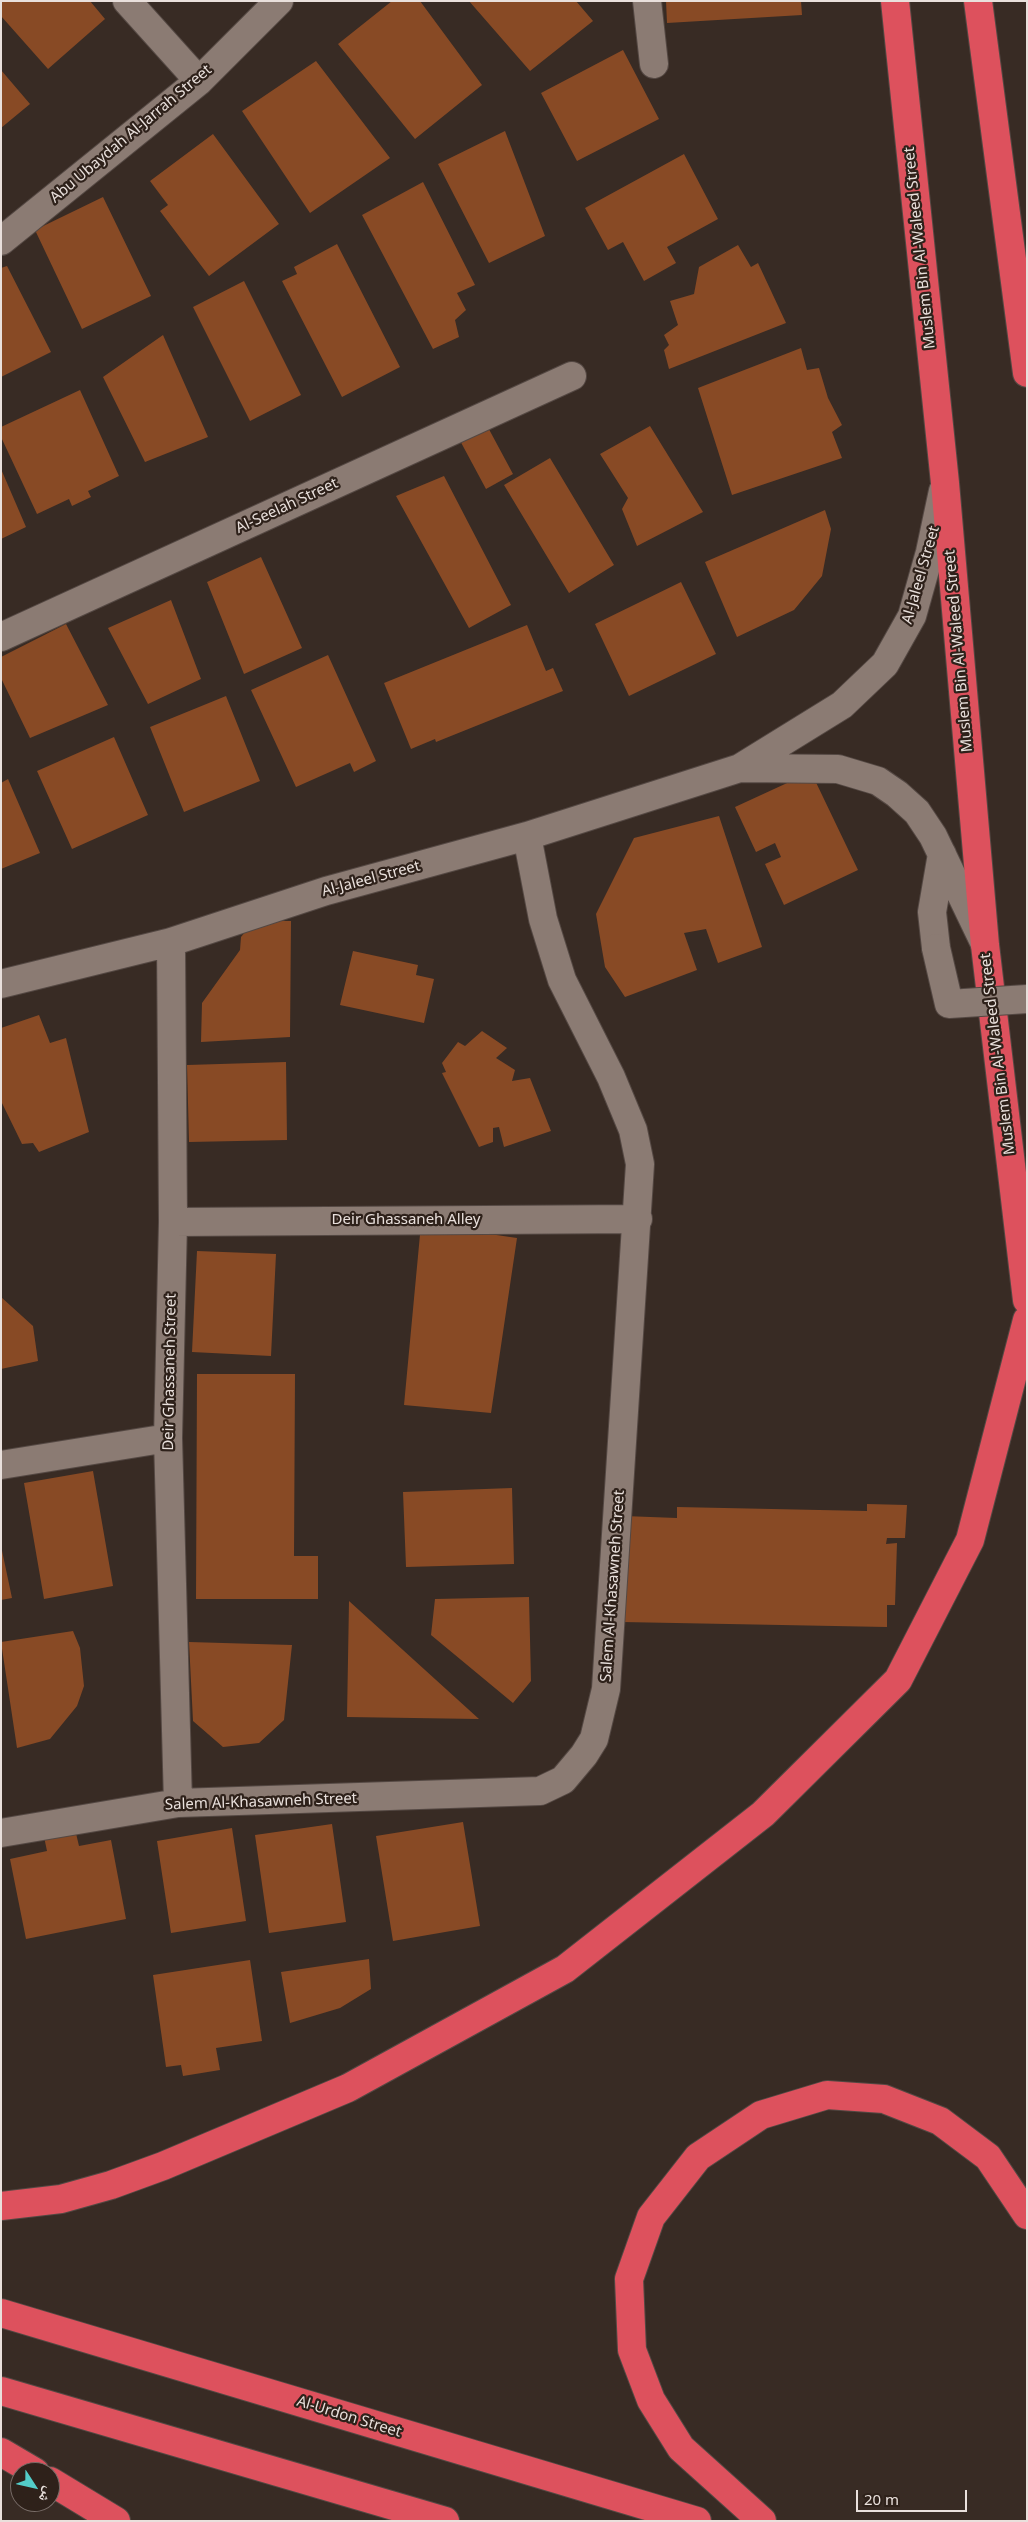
<!DOCTYPE html>
<meta charset="utf-8">
<style>
body{margin:0}
#map{position:relative;width:1028px;height:2522px;overflow:hidden;background:#382b24;font-family:"Noto Sans","Noto Naskh Arabic",sans-serif}
canvas{display:block}
.frame{position:absolute;inset:0;border:2px solid #e9e0dc;pointer-events:none}
.north{position:absolute;left:10px;top:2462px;width:50px;height:50px;box-sizing:border-box;background:#2e211a;border:1px solid #796d68;border-radius:50%;rotate:125deg;font-size:14px;font-weight:700;line-height:20px;text-align:center;color:#e9e0dc}
.north::after{content:'';display:block;margin:auto;width:18px;height:22px;background:#53cdc9;clip-path:polygon(50% 0,100% 100%,50% 72%,0 100%)}
.scale{position:absolute;left:856px;top:2490px;width:111px;height:22px;box-sizing:border-box;border:2px solid #e9e0dc;border-top:0;padding-left:6px;font-size:15px;line-height:18px;white-space:nowrap;color:#e9e0dc;-webkit-text-stroke:4px #2e211a;paint-order:stroke}
</style>
<div id="map">
<canvas width="1028" height="2522"></canvas>
<div class="frame"></div>
<div class="north">ش</div>
<div class="scale">20 m</div>
</div>
<script>
const g = document.querySelector('canvas').getContext('2d');
g.lineJoin = 'round';
function paint(path, color) {
  g.fillStyle = color;
  g.fill(path, 'evenodd');
}
function toPath(rows) {
  const path = new Path2D();
  for (const r of rows) {
    path.moveTo(r[0], r[1]);
    for (let i = 2; i < r.length; i += 2) path.lineTo(r[i], r[i + 1]);
  }
  return path;
}
function stroke(path, color, width, dash) {
  g.strokeStyle = color;
  g.lineWidth = width;
  g.lineCap = dash ? 'butt' : 'round';
  g.setLineDash(dash || []);
  g.stroke(path);
}
function label(font, color, halo, rows, align = 'center') {
  g.font = font + ' "Noto Sans",sans-serif';
  g.lineWidth = 4.5;
  g.setLineDash([]);
  g.textBaseline = 'middle';
  g.strokeStyle = halo;
  g.fillStyle = color;
  for (const [text, x, y, turn = 0] of rows) {
    g.save();
    g.translate(x, y);
    g.rotate((+turn || 0) * Math.PI / 180);
    g.textAlign = isNaN(turn) ? turn : align;
    if (halo) g.strokeText(text, 0, 0);
    g.fillText(text, 0, 0);
    g.restore();
  }
}
paint(toPath([
 [1,1,90,1,105,19,48,69,1,16],
 [392,1,420,1,482,85,415,139,338,44],
 [469,1,576,1,593,21,530,71],
 [666,1,801,1,802,15,667,23],
 [623,50,659,119,577,161,541,93],
 [316,61,390,158,310,213,242,111],
 [1,70,30,104,1,128],
 [505,131,545,236,489,263,438,164],
 [213,134,279,224,209,276,160,211,168,205,150,181],
 [684,154,718,219,667,247,676,263,644,281,623,242,608,250,585,208],
 [423,182,475,285,457,293,466,310,455,320,459,337,433,349,362,215],
 [103,197,151,296,82,329,35,230],
 [337,244,400,367,342,397,282,281,297,274,294,267],
 [738,245,751,267,758,263,786,323,669,369,664,350,669,345,664,335,678,325,670,301,694,294,699,267],
 [7,266,51,352,1,377,1,268],
 [244,281,301,395,250,421,193,307],
 [163,335,208,437,145,462,103,377],
 [801,348,807,370,819,368,828,398,842,425,832,432,842,458,732,495,698,388],
 [80,390,119,476,88,491,91,497,72,506,69,499,37,514,1,437,1,427],
 [484,420,513,474,486,489,457,435],
 [650,426,703,512,637,546,622,509,628,498,600,454],
 [550,458,614,565,569,593,504,485],
 [1,469,26,527,1,539],
 [444,476,511,605,469,628,396,496],
 [825,510,831,529,822,576,794,610,737,637,705,562],
 [261,557,302,648,244,674,207,582],
 [681,582,716,654,629,696,595,624],
 [171,600,201,679,148,704,108,628],
 [66,624,108,705,30,738,1,678,1,657],
 [527,625,546,671,553,668,563,691,436,742,435,739,411,749,384,683],
 [328,655,376,761,354,772,350,763,296,787,251,690],
 [226,696,260,781,184,812,150,727],
 [114,737,148,815,72,849,37,771],
 [811,772,858,870,784,905,765,864,781,857,775,843,756,852,735,807],
 [8,779,40,853,1,869,1,783],
 [719,816,762,947,718,963,706,929,684,933,697,970,625,997,605,967,596,914,634,838],
 [254,921,291,921,290,1037,201,1042,202,1003,240,950,241,937],
 [353,951,418,965,416,975,434,979,424,1023,340,1005],
 [39,1015,50,1043,66,1038,89,1132,39,1152,33,1143,22,1144,1,1101,1,1028],
 [482,1031,507,1048,496,1058,515,1070,512,1081,530,1078,551,1131,504,1147,499,1127,493,1128,493,1142,479,1147,442,1073,446,1072,442,1063,458,1042,465,1046],
 [286,1062,287,1140,189,1142,187,1065],
 [421,1224,517,1238,491,1413,404,1405],
 [197,1251,276,1254,271,1356,192,1352],
 [1,1297,33,1326,38,1361,1,1369],
 [197,1374,295,1374,294,1556,318,1556,318,1599,196,1599],
 [93,1471,113,1586,44,1599,24,1483],
 [512,1488,514,1564,406,1567,403,1492],
 [867,1504,907,1505,905,1538,887,1538,886,1544,897,1543,895,1605,887,1605,887,1627,622,1622,624,1516,677,1518,677,1507,867,1511],
 [1,1546,12,1598,1,1600],
 [529,1597,531,1681,513,1703,431,1635,435,1599],
 [349,1601,479,1719,347,1717],
 [73,1631,80,1648,84,1686,77,1706,50,1739,17,1748,1,1642],
 [189,1642,292,1645,284,1720,259,1743,223,1747,193,1721],
 [463,1822,480,1926,393,1941,376,1836],
 [332,1824,346,1922,269,1933,255,1835],
 [74,1825,79,1846,111,1840,126,1919,26,1939,10,1859,47,1851,43,1832],
 [232,1828,246,1921,171,1933,157,1841],
 [369,1959,371,1989,340,2008,290,2023,281,1972],
 [250,1960,262,2041,216,2048,220,2070,183,2076,181,2065,166,2067,153,1975]
]), '#884a25');
const minor = toPath([
 [127,1,199,81],
 [647,1,654,64],
 [1,241,199,81,279,1],
 [1,637,572,376],
 [742,768,838,769,878,781,897,794,917,812,933,836,984,942],
 [171,942,173,1222,168,1438,178,1803],
 [936,948,932,912,942,854],
 [1,984,171,942,326,891,527,836,740,768,842,705,885,664,912,616,930,552,943,491],
 [173,1222,638,1219],
 [1,1465,168,1438],
 [1,1833,178,1803,540,1791,563,1780,584,1755,594,1739,606,1689,640,1164,633,1130,611,1077,562,980,543,919,527,836]
]);
const highway = toPath([
 [895,1,945,483,985,945,1027,1300],
 [978,1,1027,373],
 [1,2206,61,2199,111,2185,163,2166,348,2088,565,1969,763,1814,898,1680,970,1540,1027,1320],
 [1,2313,697,2521],
 [1,2391,445,2521],
 [1,2452,35,2472],
 [50,2481,116,2521],
 [762,2521,681,2448,651,2400,632,2350,629,2279,651,2217,698,2157,761,2115,827,2095,884,2099,940,2121,988,2157,1027,2215]
]);
stroke(minor, '#544843', 30);
stroke(highway, '#544843', 30);
stroke(minor, '#8b7b73', 28);
stroke(highway, '#dd515d', 28);
const minorBridge = toPath([
 [936,948,949,1004,1027,999]
]);
stroke(minorBridge, '#544843', 30, []);
stroke(minorBridge, '#8b7b73', 28);
label('15px', '#e9e0dc', '#2e211a', [
 ["Abu Ubaydah Al-Jarrah Street",131,134,-40],
 ["Muslem Bin Al-Waleed Street",920,248,-96],
 ["Al-Seelah Street",287,506,-25],
 ["Al-Jaleel Street",921,575,-74],
 ["Muslem Bin Al-Waleed Street",959,651,-95],
 ["Al-Jaleel Street",371,879,-15],
 ["Muslem Bin Al-Waleed Street",998,1054,-97],
 ["Deir Ghassaneh Alley",406,1220],
 ["Deir Ghassaneh Street",170,1372,-89],
 ["Salem Al-Khasawneh Street",613,1586,-86],
 ["Salem Al-Khasawneh Street",261,1802,-2],
 ["Al-Urdon Street",349,2417,17]
]);
</script>
